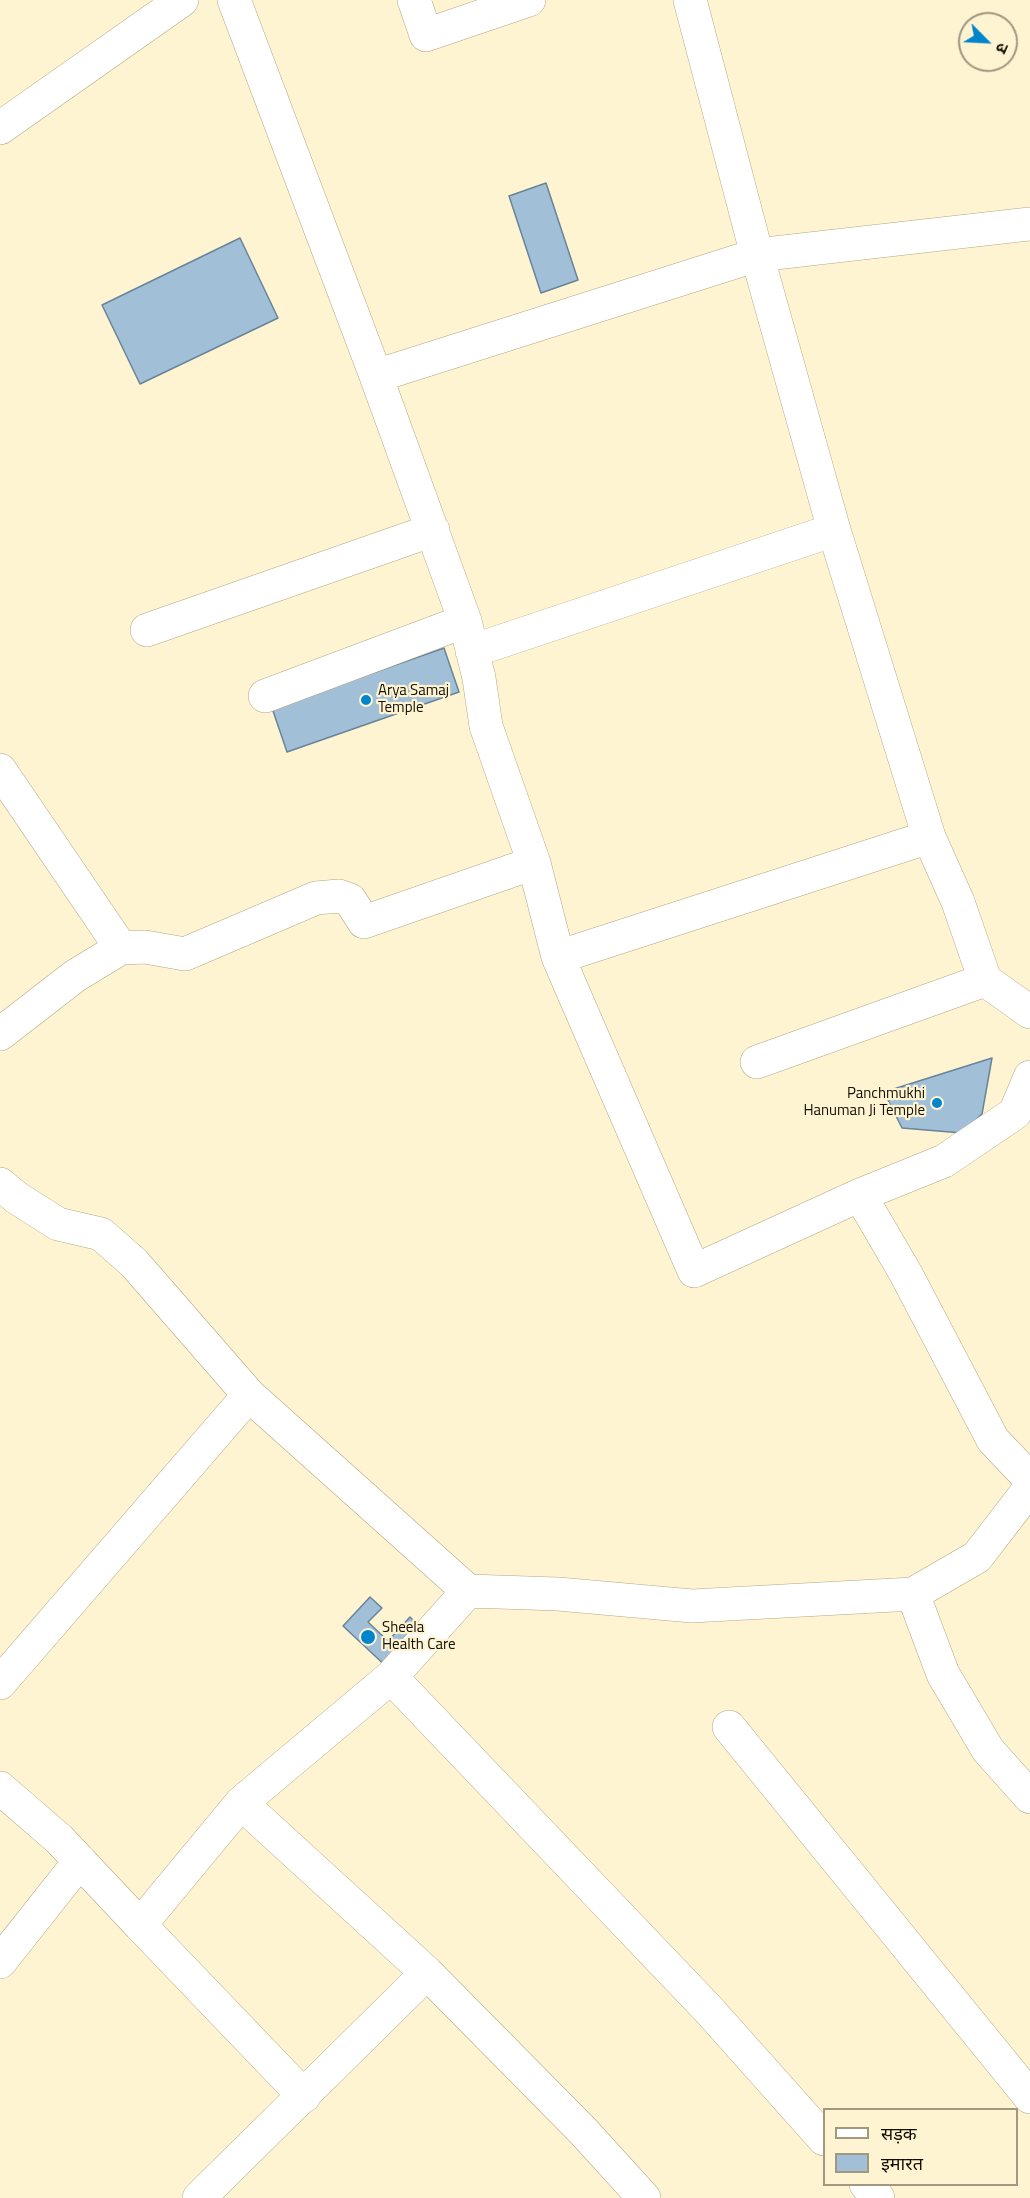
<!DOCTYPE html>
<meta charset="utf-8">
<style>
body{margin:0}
#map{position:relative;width:1030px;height:2198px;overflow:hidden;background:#fff4d1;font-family:"Titillium Web","Noto Sans Devanagari",sans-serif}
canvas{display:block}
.legend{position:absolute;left:823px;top:2108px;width:195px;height:78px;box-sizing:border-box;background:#fff4d1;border:2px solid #a0987f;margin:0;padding:8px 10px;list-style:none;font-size:18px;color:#120f04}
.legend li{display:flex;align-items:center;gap:12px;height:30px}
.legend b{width:30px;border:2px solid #a0987f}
.north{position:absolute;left:958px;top:12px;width:60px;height:60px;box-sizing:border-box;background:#fff4d1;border:2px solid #a0987f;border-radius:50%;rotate:114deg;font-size:16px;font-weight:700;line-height:24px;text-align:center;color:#120f04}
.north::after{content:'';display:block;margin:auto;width:21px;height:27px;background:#0085cc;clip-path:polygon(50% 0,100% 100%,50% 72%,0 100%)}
</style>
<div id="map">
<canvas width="1030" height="2198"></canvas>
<ul class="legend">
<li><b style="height:8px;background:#fff"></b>सड़क</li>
<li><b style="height:16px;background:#a1bfd7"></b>इमारत</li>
</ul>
<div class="north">उ</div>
</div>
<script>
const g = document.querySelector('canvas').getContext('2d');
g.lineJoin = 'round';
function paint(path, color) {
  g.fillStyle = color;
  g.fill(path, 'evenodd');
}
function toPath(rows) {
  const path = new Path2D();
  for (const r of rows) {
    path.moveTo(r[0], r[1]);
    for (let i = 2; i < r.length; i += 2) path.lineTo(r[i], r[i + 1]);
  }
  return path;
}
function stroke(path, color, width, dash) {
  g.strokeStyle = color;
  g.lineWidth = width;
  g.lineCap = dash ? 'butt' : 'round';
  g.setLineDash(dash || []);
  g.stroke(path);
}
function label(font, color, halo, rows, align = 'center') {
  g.font = font + ' "Titillium Web",sans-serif';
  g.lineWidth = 4.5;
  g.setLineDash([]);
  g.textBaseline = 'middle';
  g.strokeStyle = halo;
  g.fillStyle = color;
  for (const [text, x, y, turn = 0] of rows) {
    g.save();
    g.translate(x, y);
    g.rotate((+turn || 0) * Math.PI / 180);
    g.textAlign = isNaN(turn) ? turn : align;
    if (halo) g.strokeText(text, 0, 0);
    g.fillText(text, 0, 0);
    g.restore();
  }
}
const building = toPath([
 [546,183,578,280,541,293,509,196,546,183],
 [240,238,278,318,140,384,102,305,240,238],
 [444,648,459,692,287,752,272,708,444,648],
 [992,1058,982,1114,962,1133,902,1128,884,1092,992,1058],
 [370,1597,382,1608,368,1622,388,1641,410,1617,425,1632,390,1670,343,1626,370,1597]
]);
paint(building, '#a1bfd7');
stroke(building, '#68849a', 1.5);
const minor = toPath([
 [234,0,376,376,465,621,479,678,486,726,534,863,558,957,694,1271,860,1195,944,1161,1015,1113,1030,1077],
 [414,0,426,35,529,0],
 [690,0,757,255,834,530,929,837,958,902,985,980,1030,1012],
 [0,128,182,0],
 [376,376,757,255,1030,224],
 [147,630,433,530],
 [472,651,834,530],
 [265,696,465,621],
 [0,770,121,948],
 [558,957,929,837],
 [0,1034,75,976,121,948,145,947,185,954,316,898,339,896,350,900,364,922,534,863],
 [757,1062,985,980],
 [0,1184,17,1198,58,1224,101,1234,134,1263,249,1395,468,1591],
 [860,1195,906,1274,993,1440,1030,1479],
 [913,1594,943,1674,988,1750,1030,1797],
 [391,1677,709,2010,824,2139],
 [0,1683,249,1395],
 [729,1727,1030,2097],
 [0,1788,59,1839,140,1925],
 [241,1803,427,1973,584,2132,644,2198],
 [0,1962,80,1861],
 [304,2096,140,1925,241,1803,391,1677,468,1591,558,1594,692,1606,913,1594,977,1557,1030,1488],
 [866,2184,878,2198],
 [199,2198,427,1973]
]);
stroke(minor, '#b2a786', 34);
stroke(minor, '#fff', 33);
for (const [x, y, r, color] of [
 [366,700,6,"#0085cc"],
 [937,1103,6,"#0085cc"],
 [368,1637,8,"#0085cc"]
]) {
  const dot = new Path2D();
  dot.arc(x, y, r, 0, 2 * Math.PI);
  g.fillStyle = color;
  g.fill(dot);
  stroke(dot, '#fff4d1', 2);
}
label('15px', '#120f04', '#fff4d1', [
 ["Arya Samaj",378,691],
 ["Temple",378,708],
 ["Panchmukhi",925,1094,"right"],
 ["Hanuman Ji Temple",925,1111,"right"],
 ["Sheela",382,1628],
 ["Health Care",382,1645]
], 'left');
</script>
